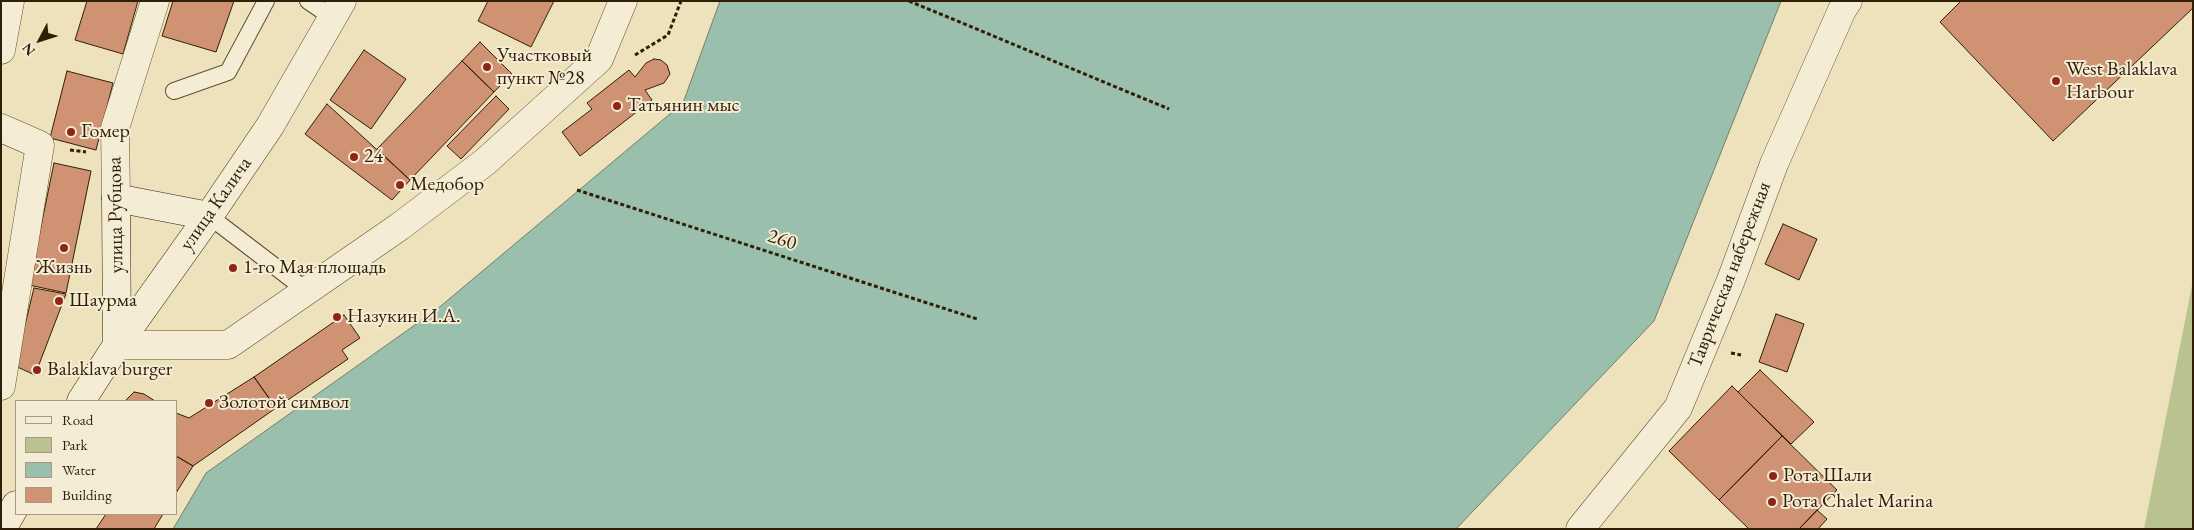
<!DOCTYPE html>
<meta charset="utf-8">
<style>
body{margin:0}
#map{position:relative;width:2194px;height:530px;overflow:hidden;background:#eee2bd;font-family:"EB Garamond",serif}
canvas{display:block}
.frame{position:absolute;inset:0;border:2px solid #311e06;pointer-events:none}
.legend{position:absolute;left:15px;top:400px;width:162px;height:115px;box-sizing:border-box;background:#f4ecd4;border:1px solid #a69a82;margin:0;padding:6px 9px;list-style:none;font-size:15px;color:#311e06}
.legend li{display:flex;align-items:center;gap:10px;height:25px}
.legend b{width:25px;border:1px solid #a69a82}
.north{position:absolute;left:15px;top:15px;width:50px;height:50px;-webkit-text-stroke:4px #f4ecd4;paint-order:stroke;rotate:230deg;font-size:14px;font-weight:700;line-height:20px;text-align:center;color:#311e06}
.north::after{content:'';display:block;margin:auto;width:18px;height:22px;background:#311e06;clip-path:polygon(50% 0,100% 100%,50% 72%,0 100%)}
</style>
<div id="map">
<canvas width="2194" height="530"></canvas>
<div class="frame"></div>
<ul class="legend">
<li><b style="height:6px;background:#f4ecd4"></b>Road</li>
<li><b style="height:14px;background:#bac390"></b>Park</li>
<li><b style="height:14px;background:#9abfac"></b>Water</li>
<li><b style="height:14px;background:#cf9373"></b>Building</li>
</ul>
<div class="north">N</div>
</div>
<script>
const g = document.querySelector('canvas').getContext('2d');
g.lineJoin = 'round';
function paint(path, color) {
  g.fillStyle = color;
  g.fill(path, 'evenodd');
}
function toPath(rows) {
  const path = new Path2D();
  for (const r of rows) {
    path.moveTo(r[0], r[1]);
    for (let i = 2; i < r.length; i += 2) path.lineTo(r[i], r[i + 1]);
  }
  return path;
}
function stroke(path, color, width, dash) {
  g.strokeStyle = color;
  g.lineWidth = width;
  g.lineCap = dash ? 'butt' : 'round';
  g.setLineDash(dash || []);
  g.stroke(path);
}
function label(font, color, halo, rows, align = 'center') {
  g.font = font + ' "EB Garamond",serif';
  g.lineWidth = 4;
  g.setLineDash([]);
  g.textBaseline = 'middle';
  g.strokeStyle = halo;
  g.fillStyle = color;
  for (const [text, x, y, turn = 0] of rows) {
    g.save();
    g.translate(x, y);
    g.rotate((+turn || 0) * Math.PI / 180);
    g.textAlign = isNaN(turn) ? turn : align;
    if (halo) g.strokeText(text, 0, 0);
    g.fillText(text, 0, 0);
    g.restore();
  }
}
paint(toPath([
 [2193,280,2193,529,2144,529]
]), '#bac390');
const water = toPath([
 [720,1,1781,1,1654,321,1456,529,173,529,206,473,436,310,683,103,720,1]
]);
paint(water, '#9abfac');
stroke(water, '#707f6a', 1);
const building = toPath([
 [87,1,138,1,123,54,75,40,87,1],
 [173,1,234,1,216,52,162,36,173,1],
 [488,1,554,1,531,47,478,21,488,1],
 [1961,1,2193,1,2193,8,2053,141,1940,22,1961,1],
 [480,42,512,74,494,92,462,61,480,42],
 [364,50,406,79,371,129,330,100,364,50],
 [654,59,661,60,667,65,670,74,664,83,645,90,652,100,580,156,562,132,592,109,587,103,629,70,635,77,646,63,654,59],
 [462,61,494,92,410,180,377,149,462,61],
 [67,71,113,83,96,150,50,138,67,71],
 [496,96,509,109,461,159,447,146,496,96],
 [327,104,410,180,392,200,305,134,327,104],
 [54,163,91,171,66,293,29,285,54,163],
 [1783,224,1817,239,1799,280,1765,264,1783,224],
 [34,288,66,294,35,375,15,366,34,288],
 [1776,314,1804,324,1787,372,1759,362,1776,314],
 [344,315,360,338,342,350,348,359,276,408,254,377,344,315],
 [1760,370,1814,422,1791,444,1738,392,1760,370],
 [254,377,276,408,193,466,176,456,176,413,189,418,254,377],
 [1732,386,1782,436,1719,500,1669,451,1732,386],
 [134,392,144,394,155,401,125,401,134,392],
 [1782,436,1837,490,1799,529,1749,529,1719,500,1782,436],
 [176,456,193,466,176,493,176,456],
 [1817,510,1827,519,1818,529,1799,529,1817,510],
 [106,514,163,514,154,529,96,529,106,514]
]);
paint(building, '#cf9373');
stroke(building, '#311e06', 1);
const lane = toPath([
 [308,1,333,18],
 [174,91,228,72,266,1],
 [209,216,307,291]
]);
const street = toPath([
 [1,50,10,1],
 [1,128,40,145,1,386],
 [116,198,115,128,155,1],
 [209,216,270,126,342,1],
 [117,345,228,345,399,227,485,162,599,59,623,1],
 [1580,529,1678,408,1731,280,1774,164,1842,10,1848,1]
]);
const secondary = toPath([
 [81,401,117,345,209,216,116,198,117,345],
 [2,529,16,505]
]);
stroke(lane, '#604f34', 18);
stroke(street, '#604f34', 29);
stroke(secondary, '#311e06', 29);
stroke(toPath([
 [909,1,1169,109],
 [635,55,668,35,681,1],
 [70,150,86,152],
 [577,190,977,319],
 [1731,353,1741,355]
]), '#311e06', 3, [4, 2.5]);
stroke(lane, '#f4ecd4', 16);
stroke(street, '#f4ecd4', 28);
stroke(secondary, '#f4ecd4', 28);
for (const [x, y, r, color] of [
 [487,67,5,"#8f2418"],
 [2056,81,5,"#8f2418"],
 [617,106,5,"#8f2418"],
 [71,132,5,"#8f2418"],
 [354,157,5,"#8f2418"],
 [400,185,5,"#8f2418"],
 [64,248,5,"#8f2418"],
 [233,268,5,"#8f2418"],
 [59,301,5,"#8f2418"],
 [337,317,5,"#8f2418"],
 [37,370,5,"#8f2418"],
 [209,403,5,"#8f2418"],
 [1773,476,5,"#8f2418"],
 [1772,502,5,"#8f2418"]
]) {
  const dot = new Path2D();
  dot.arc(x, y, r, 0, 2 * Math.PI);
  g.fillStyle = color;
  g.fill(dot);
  stroke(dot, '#f4ecd4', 2);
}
label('20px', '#311e06', '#f4ecd4', [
 ["Участковый",497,56],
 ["пункт №28",497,79],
 ["West Balaklava",2066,70],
 ["Harbour",2066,93],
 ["Татьянин мыс",627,106],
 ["Гомер",81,132],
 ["24",364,157],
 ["Медобор",410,185],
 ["Жизнь",64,268,"center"],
 ["1-го Мая площадь",243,268],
 ["Шаурма",69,301],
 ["Назукин И.А.",347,317],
 ["Balaklava burger",47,370],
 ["Золотой символ",219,403],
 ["Рота Шали",1783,476],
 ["Рота Chalet Marina",1782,502]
], 'left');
label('20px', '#311e06', '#f4ecd4', [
 ["улица Калича",216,204,-55],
 ["улица Рубцова",116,215,-91],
 ["260",782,240,18],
 ["Таврическая набережная",1730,275,-69]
]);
</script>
